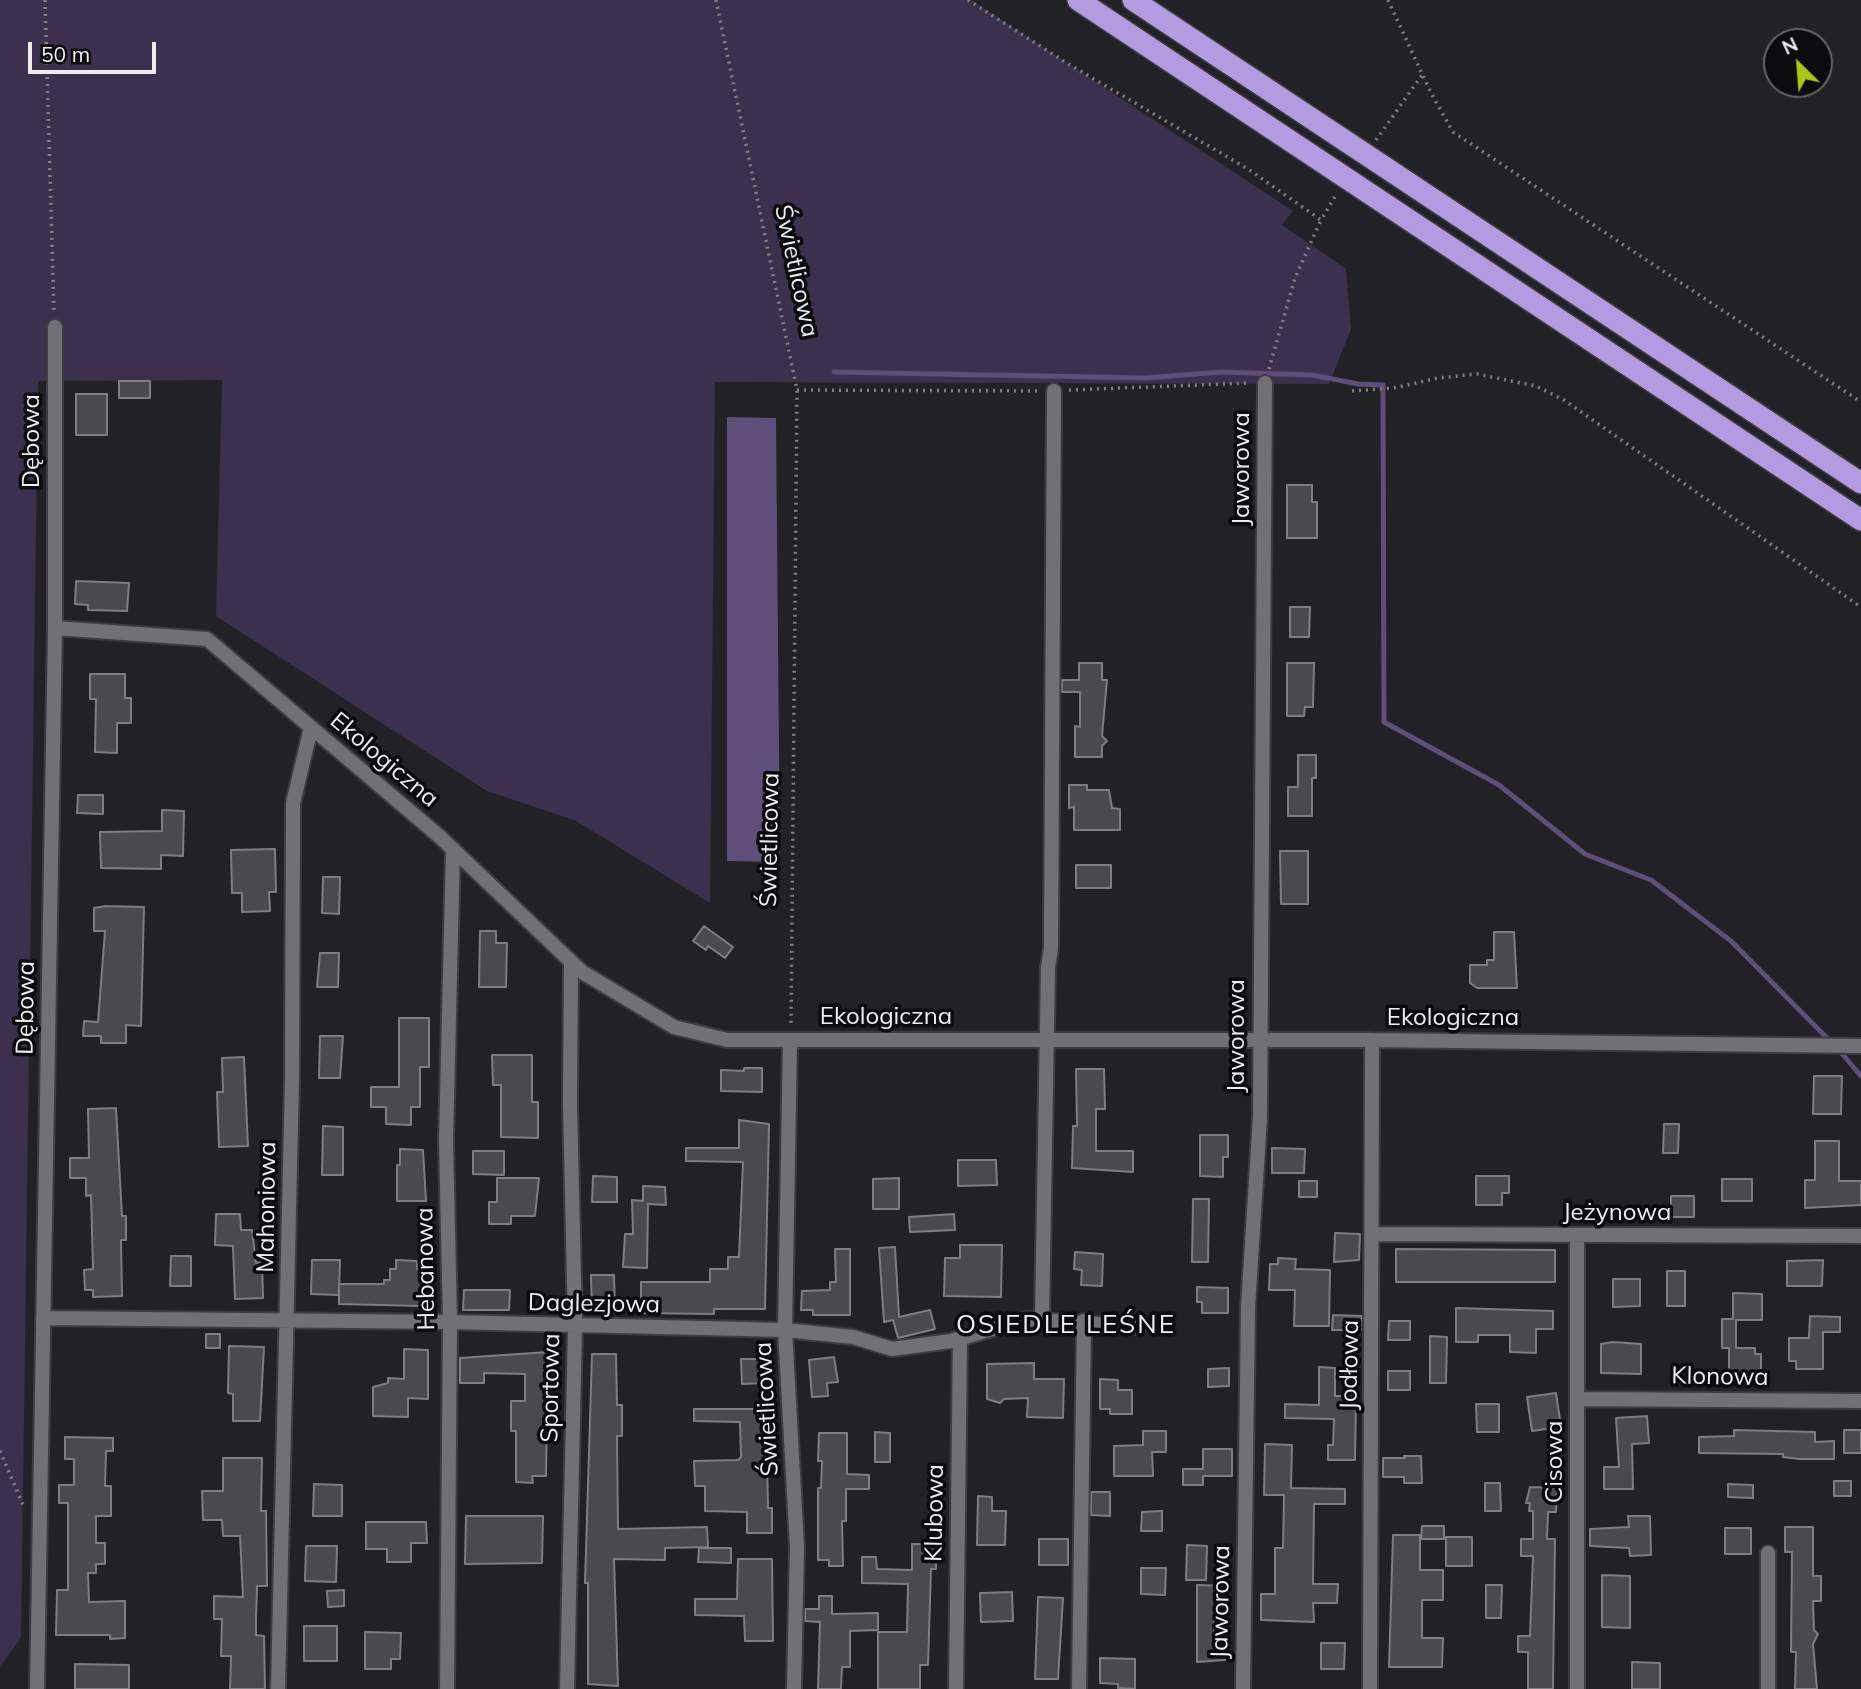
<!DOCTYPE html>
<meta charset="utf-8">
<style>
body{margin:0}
#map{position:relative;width:1861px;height:1689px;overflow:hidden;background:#222125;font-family:Mulish,sans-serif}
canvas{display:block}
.north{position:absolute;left:1763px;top:28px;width:70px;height:70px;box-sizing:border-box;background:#0b0b0d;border:2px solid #656567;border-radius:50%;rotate:335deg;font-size:19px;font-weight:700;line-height:28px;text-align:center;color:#edecef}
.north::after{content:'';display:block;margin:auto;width:24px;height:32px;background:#abc615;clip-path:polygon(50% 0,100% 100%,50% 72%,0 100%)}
.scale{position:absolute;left:28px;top:42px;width:128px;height:32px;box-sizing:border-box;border:4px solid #edecef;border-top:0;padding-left:9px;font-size:21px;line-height:24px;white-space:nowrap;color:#edecef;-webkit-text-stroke:5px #0b0b0d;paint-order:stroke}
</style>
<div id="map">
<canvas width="1861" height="1689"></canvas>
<div class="north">N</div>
<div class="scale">50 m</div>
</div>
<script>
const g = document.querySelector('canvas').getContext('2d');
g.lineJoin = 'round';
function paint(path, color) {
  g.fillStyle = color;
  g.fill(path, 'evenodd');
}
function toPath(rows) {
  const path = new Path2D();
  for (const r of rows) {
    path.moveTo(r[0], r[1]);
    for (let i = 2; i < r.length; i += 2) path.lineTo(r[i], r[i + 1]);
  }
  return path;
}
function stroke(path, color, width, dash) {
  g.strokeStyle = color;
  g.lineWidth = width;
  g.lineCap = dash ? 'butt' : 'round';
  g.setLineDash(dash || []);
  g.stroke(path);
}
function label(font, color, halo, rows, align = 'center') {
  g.font = font + ' Mulish,sans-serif';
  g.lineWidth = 7;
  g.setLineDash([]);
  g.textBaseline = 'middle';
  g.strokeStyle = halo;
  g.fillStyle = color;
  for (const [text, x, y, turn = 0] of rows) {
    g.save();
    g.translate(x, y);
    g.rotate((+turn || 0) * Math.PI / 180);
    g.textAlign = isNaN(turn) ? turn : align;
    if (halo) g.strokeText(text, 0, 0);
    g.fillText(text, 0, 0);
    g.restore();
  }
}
paint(toPath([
 [0,0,971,0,1293,211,1282,225,1346,269,1351,329,1329,384,715,382,710,903,576,821,487,791,216,616,222,380,38,381,21,1638,0,1666]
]), '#3b314e');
paint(toPath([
 [727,417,776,418,780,862,727,861]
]), '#5d4f79');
stroke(toPath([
 [834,372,1146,378,1221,372,1312,375,1358,384,1383,385,1384,722,1499,785,1585,854,1651,880,1731,941,1831,1042],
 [1838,1049,1861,1076]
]), '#5d4f79', 5);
const building = toPath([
 [119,381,150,381,150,398,119,398,119,381],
 [76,394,107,394,107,435,76,435,76,394],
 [1287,485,1312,485,1312,502,1317,502,1317,538,1287,538,1287,485],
 [76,581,129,583,127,611,88,610,88,605,75,604,76,581],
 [1290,607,1310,607,1309,637,1290,637,1290,607],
 [1079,663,1102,663,1102,680,1107,680,1102,736,1107,741,1102,746,1102,757,1075,757,1075,726,1080,727,1080,692,1062,692,1062,680,1079,680,1079,663],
 [1287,663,1314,663,1313,707,1305,707,1304,716,1287,716,1287,663],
 [90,674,125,674,125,698,131,698,131,723,117,723,117,753,95,752,96,699,90,699,90,674],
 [1298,755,1316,755,1316,778,1312,778,1312,816,1288,816,1288,787,1298,787,1298,755],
 [1069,785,1087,785,1087,790,1109,790,1112,808,1120,809,1120,830,1074,830,1074,807,1069,808,1069,785],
 [78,795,103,795,103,814,77,813,78,795],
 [162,810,184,811,183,856,161,855,161,869,101,868,100,832,162,831,162,810],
 [275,849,276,892,269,892,270,911,242,912,242,893,232,893,231,850,275,849],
 [1280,851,1308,851,1308,904,1281,904,1280,851],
 [1076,865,1111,865,1111,888,1076,888,1076,865],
 [323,877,340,877,339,914,322,913,323,877],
 [106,906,144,907,141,1026,126,1025,126,1043,101,1043,101,1036,83,1036,84,1021,98,1022,105,931,94,931,94,908,106,906],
 [704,926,733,947,725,958,708,946,706,950,693,941,704,926],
 [480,931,496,931,496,943,507,943,506,987,479,987,480,931],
 [1494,932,1514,932,1517,988,1477,988,1470,983,1470,965,1487,965,1487,960,1494,960,1494,932],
 [320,953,339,953,338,987,317,987,320,953],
 [399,1018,429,1018,429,1067,420,1067,420,1107,411,1107,411,1125,386,1124,386,1107,371,1107,371,1087,399,1087,399,1018],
 [320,1036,343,1036,340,1078,319,1078,320,1036],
 [492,1055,532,1055,532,1102,538,1102,538,1138,501,1137,501,1085,493,1085,492,1055],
 [244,1057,248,1146,219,1147,217,1092,223,1092,222,1058,244,1057],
 [744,1068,762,1068,762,1092,721,1091,721,1070,744,1071,744,1068],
 [1076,1069,1104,1069,1105,1109,1096,1109,1096,1151,1133,1151,1133,1172,1072,1168,1073,1126,1077,1126,1076,1069],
 [1814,1076,1842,1076,1841,1114,1813,1114,1814,1076],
 [116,1108,122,1216,126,1216,126,1240,121,1240,122,1296,93,1297,93,1290,85,1290,84,1270,93,1269,91,1195,86,1196,86,1178,70,1178,70,1158,89,1158,88,1109,116,1108],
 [739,1120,769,1124,765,1309,714,1309,714,1314,641,1313,641,1282,710,1282,710,1269,728,1269,728,1257,739,1257,743,1162,686,1161,686,1148,739,1148,739,1120],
 [1664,1124,1679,1124,1678,1153,1663,1153,1664,1124],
 [323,1126,343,1127,343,1175,322,1175,323,1126],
 [1200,1135,1228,1135,1228,1157,1223,1157,1223,1177,1200,1176,1200,1135],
 [1815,1141,1839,1141,1839,1181,1861,1181,1861,1205,1805,1208,1805,1180,1815,1180,1815,1141],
 [1272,1148,1305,1149,1304,1173,1272,1173,1272,1148],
 [400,1149,423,1150,426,1201,397,1201,397,1165,400,1165,400,1149],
 [473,1151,504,1151,504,1175,473,1174,473,1151],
 [958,1160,996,1160,997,1185,958,1186,958,1160],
 [593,1176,617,1177,617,1202,592,1202,593,1176],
 [1476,1176,1509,1176,1509,1193,1502,1193,1502,1205,1476,1205,1476,1176],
 [497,1178,539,1178,535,1216,511,1216,511,1224,489,1224,489,1202,497,1202,497,1178],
 [899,1178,899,1209,873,1209,873,1179,899,1178],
 [1722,1179,1752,1179,1752,1201,1722,1201,1722,1179],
 [1299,1181,1317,1181,1317,1197,1299,1197,1299,1181],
 [643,1186,665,1187,666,1205,648,1204,647,1268,623,1267,625,1234,633,1234,632,1200,643,1201,643,1186],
 [1671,1196,1694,1196,1694,1217,1671,1217,1671,1196],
 [1193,1199,1209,1199,1208,1262,1192,1262,1193,1199],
 [216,1214,240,1214,241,1230,252,1230,256,1263,262,1262,263,1298,235,1299,233,1246,215,1245,216,1214],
 [954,1214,955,1230,910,1232,909,1217,954,1214],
 [1335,1233,1360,1234,1359,1260,1334,1262,1335,1233],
 [960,1245,1002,1245,1001,1297,944,1296,945,1258,960,1258,960,1245],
 [895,1247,899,1317,930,1310,935,1329,898,1338,893,1320,884,1322,879,1248,895,1247],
 [835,1249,850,1249,850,1315,813,1315,813,1310,801,1310,802,1291,830,1290,830,1282,836,1282,835,1249],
 [1396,1249,1555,1250,1555,1282,1396,1282,1396,1249],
 [1075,1252,1103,1254,1102,1286,1081,1285,1082,1270,1074,1269,1075,1252],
 [171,1256,191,1256,191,1286,170,1286,171,1256],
 [1278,1258,1296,1259,1295,1269,1330,1270,1329,1326,1294,1326,1295,1290,1269,1290,1270,1264,1278,1264,1278,1258],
 [312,1260,340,1260,339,1295,311,1294,312,1260],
 [396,1260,417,1261,417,1269,421,1269,421,1306,339,1304,339,1284,384,1284,384,1280,390,1280,390,1269,396,1269,396,1260],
 [1823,1260,1822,1286,1787,1286,1787,1261,1823,1260],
 [1667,1271,1685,1271,1685,1306,1667,1306,1667,1271],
 [591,1275,614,1275,615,1313,592,1313,591,1275],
 [1613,1279,1640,1279,1640,1306,1613,1307,1613,1279],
 [1197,1287,1228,1288,1228,1313,1202,1313,1202,1302,1197,1302,1197,1287],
 [464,1290,510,1290,509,1310,463,1310,464,1290],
 [1733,1293,1762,1294,1762,1320,1736,1320,1736,1348,1755,1348,1755,1354,1761,1354,1761,1371,1755,1373,1729,1373,1729,1348,1722,1348,1722,1319,1733,1319,1733,1293],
 [1456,1308,1553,1311,1553,1329,1536,1329,1536,1353,1510,1352,1510,1335,1478,1335,1478,1342,1456,1342,1456,1308],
 [1333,1315,1362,1316,1361,1330,1332,1330,1333,1315],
 [1810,1316,1840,1317,1840,1332,1823,1332,1823,1369,1796,1369,1796,1361,1789,1361,1789,1338,1809,1338,1810,1316],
 [1389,1321,1410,1321,1410,1340,1388,1340,1389,1321],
 [206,1334,220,1334,220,1348,206,1348,206,1334],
 [1430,1336,1447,1337,1446,1383,1430,1383,1430,1336],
 [1613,1342,1641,1344,1641,1374,1601,1373,1601,1344,1613,1342],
 [229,1346,264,1347,260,1421,233,1421,233,1394,228,1393,229,1346],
 [404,1349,428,1350,428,1399,408,1398,408,1417,373,1416,373,1387,388,1383,388,1378,404,1379,404,1349],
 [548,1352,546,1476,532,1476,533,1483,516,1482,516,1431,511,1431,511,1401,525,1401,525,1374,484,1373,484,1383,460,1383,460,1358,548,1352],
 [592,1354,616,1354,617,1405,622,1405,622,1436,617,1436,618,1529,707,1527,708,1547,665,1548,665,1560,614,1559,618,1686,588,1684,588,1583,585,1583,592,1354],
 [834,1357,838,1382,827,1383,828,1396,812,1397,809,1360,834,1357],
 [741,1359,765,1359,765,1383,742,1384,741,1359],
 [1034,1363,1034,1379,1064,1379,1063,1418,1027,1417,1028,1398,1004,1399,1000,1403,987,1399,987,1364,1034,1363],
 [1319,1367,1335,1368,1335,1396,1356,1396,1355,1460,1328,1460,1328,1445,1333,1445,1334,1419,1285,1418,1285,1404,1319,1405,1319,1367],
 [1229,1368,1229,1386,1208,1387,1208,1369,1229,1368],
 [1388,1371,1410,1371,1410,1390,1388,1390,1388,1371],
 [1100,1379,1118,1380,1118,1390,1132,1390,1132,1414,1110,1414,1110,1409,1100,1409,1100,1379],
 [1556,1393,1561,1427,1532,1431,1527,1397,1556,1393],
 [1476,1404,1499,1404,1499,1432,1477,1432,1476,1404],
 [694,1409,766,1409,768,1508,772,1508,772,1533,747,1533,747,1512,705,1511,705,1486,695,1486,694,1461,738,1460,741,1457,740,1422,694,1421,694,1409],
 [1647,1416,1649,1443,1632,1444,1633,1489,1604,1489,1604,1467,1619,1467,1616,1418,1647,1416],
 [1734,1430,1815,1432,1815,1442,1834,1441,1834,1459,1799,1459,1783,1457,1783,1454,1699,1453,1699,1437,1734,1436,1734,1430],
 [1844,1430,1861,1430,1861,1453,1844,1453,1844,1430],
 [1143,1431,1166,1431,1166,1452,1152,1452,1153,1476,1114,1476,1114,1446,1143,1445,1143,1431],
 [875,1432,890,1433,890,1462,875,1462,875,1432],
 [819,1433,847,1433,847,1474,869,1475,869,1489,846,1489,846,1521,842,1521,843,1566,829,1566,829,1560,818,1560,818,1488,821,1488,822,1461,818,1461,819,1433],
 [65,1437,113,1438,113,1451,106,1451,105,1486,111,1486,111,1516,96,1516,96,1543,105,1543,105,1564,96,1564,96,1573,88,1573,89,1602,125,1601,125,1638,110,1639,110,1635,56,1635,57,1590,68,1590,68,1503,59,1503,59,1485,74,1485,74,1459,65,1459,65,1437],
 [1265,1444,1292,1445,1291,1488,1345,1489,1345,1504,1314,1504,1313,1584,1338,1584,1337,1603,1313,1603,1314,1622,1261,1620,1261,1594,1275,1594,1275,1548,1283,1548,1284,1495,1264,1495,1265,1444],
 [1203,1449,1232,1449,1232,1476,1203,1476,1203,1485,1183,1485,1183,1469,1203,1469,1203,1449],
 [1404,1456,1421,1456,1422,1483,1404,1483,1404,1477,1383,1477,1383,1458,1405,1458,1404,1456],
 [223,1458,262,1458,261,1511,266,1511,267,1586,257,1586,256,1618,256,1635,264,1636,265,1689,230,1689,231,1656,221,1656,222,1619,214,1619,214,1596,243,1597,240,1536,223,1536,222,1520,203,1520,202,1491,223,1491,223,1458],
 [1834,1481,1851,1481,1851,1496,1834,1496,1834,1481],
 [1485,1483,1500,1483,1501,1511,1485,1511,1485,1483],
 [314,1484,342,1485,342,1516,313,1516,314,1484],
 [1728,1484,1753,1485,1753,1498,1728,1497,1728,1484],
 [1530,1487,1557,1488,1556,1512,1548,1512,1547,1539,1555,1539,1553,1689,1528,1689,1528,1652,1518,1652,1518,1636,1530,1636,1533,1556,1521,1556,1521,1539,1533,1539,1533,1511,1529,1511,1530,1503,1526,1503,1530,1487],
 [1091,1492,1110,1492,1110,1516,1091,1515,1091,1492],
 [978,1496,992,1497,992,1511,1006,1511,1005,1545,977,1545,978,1496],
 [1162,1511,1162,1531,1141,1531,1142,1512,1162,1511],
 [466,1516,543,1516,542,1563,465,1564,466,1516],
 [1628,1516,1650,1516,1651,1555,1630,1556,1629,1548,1590,1546,1590,1529,1629,1527,1628,1516],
 [366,1522,426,1522,427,1543,411,1543,411,1562,387,1562,387,1549,366,1549,366,1522],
 [1422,1526,1444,1526,1444,1539,1421,1539,1422,1526],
 [1785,1527,1813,1527,1813,1576,1821,1576,1821,1601,1813,1601,1814,1630,1818,1634,1813,1644,1817,1689,1795,1689,1796,1652,1791,1652,1792,1552,1785,1552,1785,1527],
 [1725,1528,1751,1528,1751,1554,1725,1554,1725,1528],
 [1393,1535,1420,1535,1420,1570,1443,1570,1443,1600,1422,1600,1422,1638,1443,1638,1442,1667,1389,1667,1393,1535],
 [1446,1537,1472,1537,1472,1566,1446,1566,1446,1537],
 [1039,1539,1068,1539,1068,1565,1039,1565,1039,1539],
 [912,1544,936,1544,936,1569,931,1569,928,1665,920,1665,920,1689,878,1689,878,1632,907,1632,908,1584,862,1583,862,1557,876,1557,877,1569,912,1570,912,1544],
 [1187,1545,1207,1546,1206,1580,1186,1580,1187,1545],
 [306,1546,337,1546,336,1582,305,1581,306,1546],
 [699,1548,731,1548,731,1563,698,1562,699,1548],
 [738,1559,772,1559,773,1641,745,1641,744,1616,695,1615,695,1599,737,1599,738,1559],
 [1141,1568,1166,1568,1165,1595,1141,1594,1141,1568],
 [1602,1575,1630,1576,1630,1628,1602,1627,1602,1575],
 [1197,1585,1224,1586,1224,1610,1214,1610,1214,1636,1225,1636,1225,1660,1197,1662,1197,1585],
 [1486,1585,1502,1585,1501,1618,1486,1618,1486,1585],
 [344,1590,344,1606,328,1607,327,1591,344,1590],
 [1012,1592,1013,1621,981,1622,980,1593,1012,1592],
 [819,1596,832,1596,832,1614,878,1613,878,1630,850,1631,850,1667,842,1667,841,1689,818,1689,820,1622,805,1621,805,1609,819,1609,819,1596],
 [1038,1597,1063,1598,1058,1679,1035,1679,1038,1597],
 [304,1626,337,1626,337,1661,304,1661,304,1626],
 [365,1632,401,1633,400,1659,391,1659,391,1669,365,1669,365,1632],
 [1321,1643,1345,1643,1344,1669,1321,1669,1321,1643],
 [1100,1658,1135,1659,1135,1689,1118,1688,1118,1684,1100,1683,1100,1658],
 [1632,1662,1660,1663,1660,1689,1632,1689,1632,1662],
 [75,1664,129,1665,129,1689,75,1689,75,1664]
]);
paint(building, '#4a494d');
stroke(building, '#7e7d82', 2);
const minor = toPath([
 [55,628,207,639,439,836,582,972,674,1027,727,1040,1372,1040,1861,1046],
 [790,1040,785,1330,797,1547,794,1689],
 [1373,1234,1861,1236],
 [43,1318,450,1322,785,1330,853,1337,892,1349,951,1341,1027,1319,1139,1327],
 [1042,1319,1048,967,1051,949,1054,391],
 [1578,1399,1861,1401],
 [37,1689,55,628,55,327],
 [278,1689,292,1079,293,803,311,728],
 [447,1689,450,1322,446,1140,453,849],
 [567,1689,575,1327,570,1104,571,962],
 [956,1689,960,1338],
 [1079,1689,1084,1321],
 [1243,1689,1248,1307,1260,1117,1265,383],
 [1370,1689,1372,1040],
 [1577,1689,1577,1236],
 [1768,1689,1768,1553]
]);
const motorway = toPath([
 [1078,0,1861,520],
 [1133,0,1861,483]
]);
stroke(minor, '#3e3c40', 18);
stroke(motorway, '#3e3c40', 24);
stroke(toPath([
 [45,0,54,313],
 [716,0,797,390,791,1026],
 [968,0,1070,65,1248,169,1321,220,1336,195],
 [1388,0,1431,93,1453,132,1861,402],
 [1376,140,1422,75],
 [1269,369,1295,278,1321,220],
 [797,390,1040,391],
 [1069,390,1250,383],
 [1352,391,1394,388,1438,378,1477,374,1536,386,1564,400,1861,607],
 [0,1451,24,1507]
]), '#818084', 3.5, [2, 5]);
stroke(minor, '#717075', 14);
stroke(motorway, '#b29be0', 21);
label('24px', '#edecef', '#0b0b0d', [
 ["Świetlicowa",796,271,78],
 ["Dębowa",32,441,-90],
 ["Jaworowa",1242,469,-90],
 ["Ekologiczna",384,760,40],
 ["Świetlicowa",770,840,-89],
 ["Dębowa",26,1008,-89],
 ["Ekologiczna",886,1017],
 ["Ekologiczna",1453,1018],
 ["Jaworowa",1237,1036,-90],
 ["Mahoniowa",267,1207,-89],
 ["Jeżynowa",1617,1213],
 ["Hebanowa",426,1269,-91],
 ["Daglezjowa",594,1304,1],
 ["Jodłowa",1350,1365,-89],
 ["Klonowa",1720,1377,1],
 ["Sportowa",551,1388,-89],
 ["Świetlicowa",767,1409,-93],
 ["Cisowa",1555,1462,-90],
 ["Klubowa",935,1513,-89],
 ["Jaworowa",1221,1602,-89]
]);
g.letterSpacing = '2px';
label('26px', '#edecef', '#0b0b0d', [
 ["OSIEDLE LEŚNE",1066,1325]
]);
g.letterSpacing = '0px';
</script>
